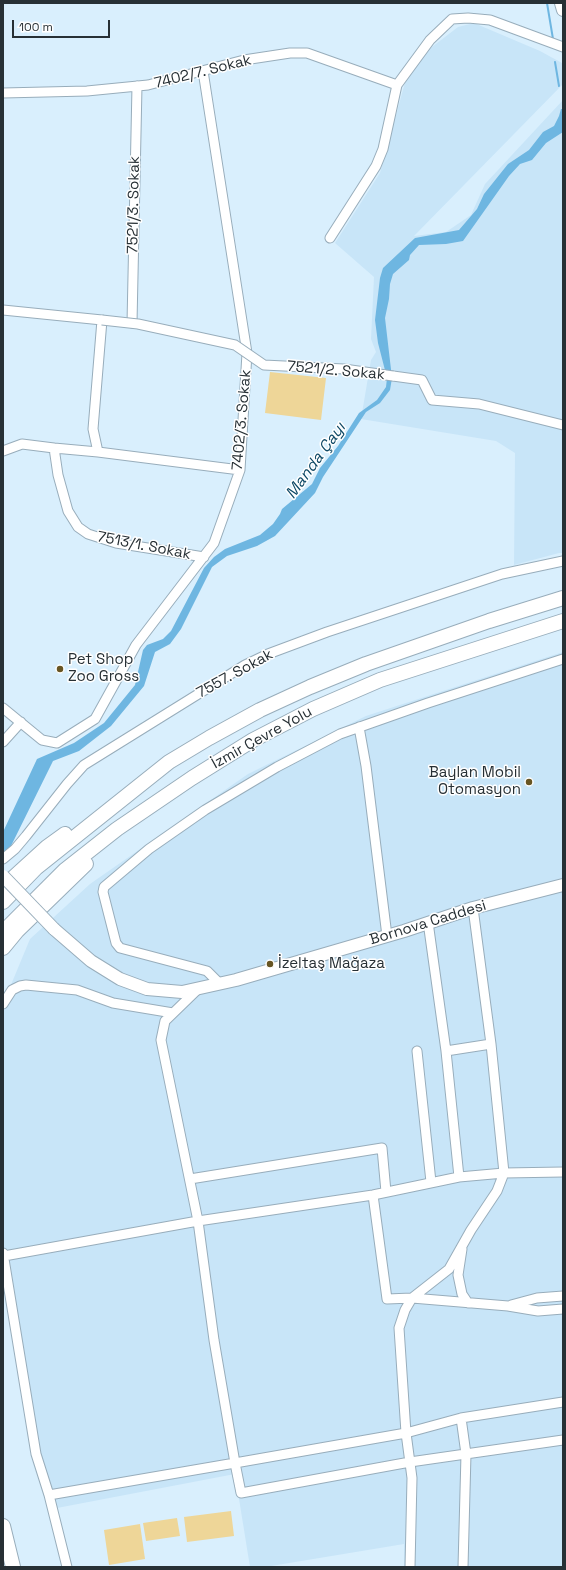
<!DOCTYPE html>
<meta charset="utf-8">
<style>
body{margin:0}
#map{position:relative;width:566px;height:1570px;overflow:hidden;background:#d9effd;font-family:"Space Grotesk",sans-serif}
canvas{display:block}
.frame{position:absolute;inset:0;border:4px solid #273035;pointer-events:none}
.scale{position:absolute;left:12px;top:20px;width:98px;height:18px;box-sizing:border-box;border:2px solid #273035;border-top:0;padding-left:5px;font-size:12px;line-height:14px;white-space:nowrap;color:#273035;-webkit-text-stroke:3px #fff;paint-order:stroke}
</style>
<div id="map">
<canvas width="566" height="1570"></canvas>
<div class="frame"></div>
<div class="scale">100 m</div>
</div>
<script>
const g = document.querySelector('canvas').getContext('2d');
g.lineJoin = 'round';
function paint(path, color) {
  g.fillStyle = color;
  g.fill(path, 'evenodd');
}
function toPath(rows) {
  const path = new Path2D();
  for (const r of rows) {
    path.moveTo(r[0], r[1]);
    for (let i = 2; i < r.length; i += 2) path.lineTo(r[i], r[i + 1]);
  }
  return path;
}
function stroke(path, color, width, dash) {
  g.strokeStyle = color;
  g.lineWidth = width;
  g.lineCap = dash ? 'butt' : 'round';
  g.setLineDash(dash || []);
  g.stroke(path);
}
function label(font, color, halo, rows, align = 'center') {
  g.font = font + ' "Space Grotesk",sans-serif';
  g.lineWidth = 3;
  g.setLineDash([]);
  g.textBaseline = 'middle';
  g.strokeStyle = halo;
  g.fillStyle = color;
  for (const [text, x, y, turn = 0] of rows) {
    g.save();
    g.translate(x, y);
    g.rotate((+turn || 0) * Math.PI / 180);
    g.textAlign = isNaN(turn) ? turn : align;
    if (halo) g.strokeText(text, 0, 0);
    g.fillText(text, 0, 0);
    g.restore();
  }
}
paint(toPath([
 [474,23,540,51,562,63,563,66,563,84,414,236,446,232,471,215,485,184,563,100,563,553,559,553,514,565,515,453,496,441,361,419,371,360,376,352,371,339,374,277,335,243,380,173,406,79,428,50,458,27],
 [563,652,563,1567,404,1567,404,1544,265,1567,250,1567,235,1474,57,1508,39,1454,10,1262,3,1248,3,1004,30,939,90,884,248,774,366,716]
]), '#c8e5f8');
paint(toPath([
 [270,372,326,378,321,420,265,413],
 [231,1511,234,1536,187,1542,184,1517],
 [177,1518,180,1536,146,1541,143,1523],
 [140,1524,145,1559,109,1565,104,1530]
]), '#eed698');
paint(toPath([
 [561,109,563,109,563,132,546,143,532,160,520,164,509,176,463,241,446,244,419,245,410,255,409,260,393,274,390,284,389,299,385,318,392,378,390,390,380,403,366,412,323,477,315,493,275,536,257,546,227,556,212,567,181,629,170,644,155,652,144,686,111,726,79,751,53,761,9,850,3,856,3,832,37,759,74,743,104,723,135,685,143,650,147,645,163,639,171,631,204,568,214,557,225,549,260,535,273,524,280,514,282,509,312,484,320,468,338,446,359,413,377,400,386,387,387,378,378,343,375,320,380,278,383,268,415,238,459,230,477,209,484,194,508,164,529,150,543,132,554,126,559,116]
]), '#6eb6e1');
stroke(toPath([
 [547,3,553,39],
 [555,62,559,86]
]), '#6eb6e1', 2);
const minor = toPath([
 [3,93,87,91,148,85,244,60,290,53,307,53,397,85],
 [330,238,376,166,383,149,397,85,430,40,452,19,468,18,490,20,563,47],
 [3,310,102,320,93,429,98,452],
 [132,323,137,86],
 [393,376,422,380,432,400,479,404,563,425],
 [54,448,98,452,240,470],
 [3,451,22,444,54,448,58,475,68,511,78,527,88,534,116,543,204,557],
 [3,708,42,740,57,743,95,719,136,645,214,543,240,470,247,353,203,71],
 [359,727,366,766,387,936],
 [3,742,21,722],
 [3,859,15,849,26,836,67,784,84,765,245,665,268,654,327,632,502,574,563,561],
 [428,922,446,1051,459,1177],
 [220,984,207,971,120,948,116,943,103,892,104,887,149,849,205,810,277,767,340,734,428,703,563,659],
 [3,1004,12,990,20,986,26,985,77,990,113,1003,173,1013],
 [417,1051,431,1182],
 [446,1051,491,1044],
 [190,1179,382,1148,386,1192],
 [373,1195,387,1299,412,1298,508,1306,538,1311,563,1309],
 [462,1249,458,1275,462,1294,468,1303],
 [3,1253,36,1454,49,1495,67,1567],
 [4,1256,198,1221,373,1195,459,1177,504,1173,563,1172],
 [511,1305,537,1298,563,1296],
 [563,1402,461,1418,406,1433,235,1463,241,1493,410,1462,563,1440],
 [461,1418,466,1454,463,1567],
 [49,1495,235,1463,214,1340,198,1221,161,1040,165,1021,198,989],
 [410,1567,412,1478,406,1433,399,1328,405,1310,412,1298,449,1269,471,1230,497,1191,504,1173,491,1044,473,908]
]);
const major = toPath([
 [561,3,563,10],
 [54,929,91,961,120,979,147,989,182,992,236,980,404,931,473,908,563,885]
]);
const highway = toPath([
 [3,887,47,847,65,834],
 [3,902,36,868,169,762,209,738,260,710,310,687,366,664,489,621,563,598],
 [3,932,65,870,117,829,192,778,253,740,313,709,380,680,563,621],
 [3,948,17,931,86,864],
 [3,1526,13,1567]
]);
stroke(minor, '#98adbb', 11);
stroke(major, '#98adbb', 14);
stroke(highway, '#98adbb', 16);
stroke(minor, '#fff', 9);
stroke(major, '#fff', 12);
stroke(highway, '#fff', 14);
const minorBridge = toPath([
 [102,320,138,324,235,345,264,365,344,369,393,376]
]);
const majorBridge = toPath([
 [3,876,54,929]
]);
stroke(minorBridge, '#98adbb', 11, []);
stroke(majorBridge, '#98adbb', 14, []);
stroke(minorBridge, '#fff', 9);
stroke(majorBridge, '#fff', 12);
for (const [x, y, r, color] of [
 [60,669,4,"#675523"],
 [529,782,4,"#675523"],
 [270,964,4,"#675523"]
]) {
  const dot = new Path2D();
  dot.arc(x, y, r, 0, 2 * Math.PI);
  g.fillStyle = color;
  g.fill(dot);
  stroke(dot, '#fff', 1.5);
}
label('15px', '#273035', '#fff', [
 ["7402/7. Sokak",203,72,-14],
 ["7521/3. Sokak",134,205,-89],
 ["7521/2. Sokak",336,371,5],
 ["7402/3. Sokak",242,420,-85],
 ["7513/1. Sokak",144,546,11],
 ["7557. Sokak",235,674,-29],
 ["İzmir Çevre Yolu",262,738,-29],
 ["Bornova Caddesi",428,923,-17]
]);
label('15px', '#273035', '#fff', [
 ["Pet Shop",68,660],
 ["Zoo Gross",68,677],
 ["Baylan Mobil",521,773,"right"],
 ["Otomasyon",521,790,"right"],
 ["İzeltaş Mağaza",278,964]
], 'left');
label('italic 16px', '#0f4966', '#fff', [
 ["Manda Çayı",316,461,-54]
]);
</script>
